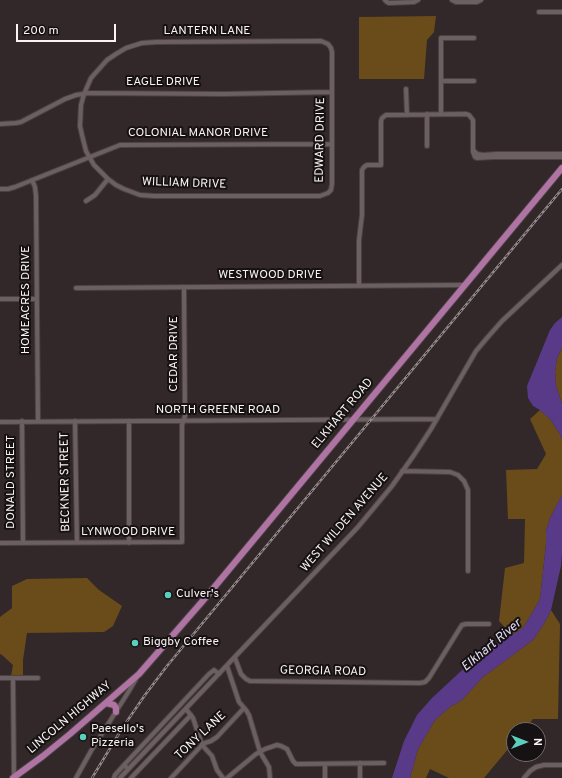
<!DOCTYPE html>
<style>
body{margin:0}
#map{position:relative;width:562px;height:778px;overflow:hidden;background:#322729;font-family:Overpass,sans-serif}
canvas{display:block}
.north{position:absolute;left:506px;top:722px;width:40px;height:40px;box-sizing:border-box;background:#161112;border:1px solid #716b6c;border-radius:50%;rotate:90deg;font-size:11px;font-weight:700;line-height:16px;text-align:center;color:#faf2f3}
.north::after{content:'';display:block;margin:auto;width:14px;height:18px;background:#5bcebc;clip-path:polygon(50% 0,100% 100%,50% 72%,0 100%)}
.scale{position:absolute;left:16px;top:24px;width:100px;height:18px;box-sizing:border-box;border:2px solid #faf2f3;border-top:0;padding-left:5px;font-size:12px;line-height:14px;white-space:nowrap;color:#faf2f3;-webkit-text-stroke:3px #161112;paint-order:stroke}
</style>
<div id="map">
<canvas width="562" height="778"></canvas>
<div class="north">N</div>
<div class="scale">200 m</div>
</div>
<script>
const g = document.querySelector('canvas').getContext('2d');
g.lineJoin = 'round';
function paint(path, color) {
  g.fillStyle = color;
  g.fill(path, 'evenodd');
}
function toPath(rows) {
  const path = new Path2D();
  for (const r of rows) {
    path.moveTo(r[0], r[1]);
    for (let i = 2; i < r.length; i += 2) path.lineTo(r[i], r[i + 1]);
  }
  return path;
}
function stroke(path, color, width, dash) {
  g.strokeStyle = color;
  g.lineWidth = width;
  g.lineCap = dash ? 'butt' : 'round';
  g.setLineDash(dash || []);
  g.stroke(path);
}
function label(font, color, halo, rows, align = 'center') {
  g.font = font + ' Overpass,sans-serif';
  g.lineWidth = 4;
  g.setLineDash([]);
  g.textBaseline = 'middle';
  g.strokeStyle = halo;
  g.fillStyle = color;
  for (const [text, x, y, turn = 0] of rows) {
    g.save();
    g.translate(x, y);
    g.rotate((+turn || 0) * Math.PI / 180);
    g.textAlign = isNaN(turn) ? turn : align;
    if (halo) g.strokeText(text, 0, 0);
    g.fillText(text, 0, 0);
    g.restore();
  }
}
paint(toPath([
 [436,16,434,32,427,40,424,79,359,79,359,17],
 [562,348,562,404,556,385,555,372,557,358],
 [540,410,550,419,560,434,562,439,562,495,550,518,546,531,546,544,540,599,528,620,522,629,512,635,499,621,505,568,524,563,525,519,508,519,506,470,537,469,546,454,530,419],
 [87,578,99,590,122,606,113,626,104,632,27,633,23,660,23,676,11,676,13,665,2,655,0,654,0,617,12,608,12,586,27,579],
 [551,610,560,624,558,719,533,719,524,730,514,730,514,742,484,778,449,778,430,769,426,778,410,778,418,749,435,720,450,707,462,700,483,677,533,640,545,622]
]), '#6a4c1a');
paint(toPath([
 [562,317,562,348,557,358,555,372,556,385,562,404,562,439,560,434,550,419,540,410,533,406,528,398,527,386,550,330,555,323],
 [562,495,562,553,561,566,551,610,545,622,533,640,483,677,462,700,450,707,435,720,418,749,410,778,392,778,404,741,417,715,432,698,474,659,486,650,522,629,528,620,540,599,546,544,546,531,550,518]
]), '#593a89');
const minor = toPath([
 [385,0,387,2,389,3,414,2,418,0],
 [452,0,456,2,477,2,481,0],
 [539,12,562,12],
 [321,41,328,44,331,48,332,52,332,184,331,190,328,193,320,196,154,196,140,195,124,189,116,185,108,179,94,165,86,151,82,135,80,126,81,105,84,94,91,78,107,60,116,54,126,48,142,43,157,42,321,41],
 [441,81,474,81],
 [406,89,407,115],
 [441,114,441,38,474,38],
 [0,124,16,123,21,122,65,99,76,95,89,93,223,94,332,92],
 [427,146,427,114],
 [473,150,477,154,483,155,497,154,562,154],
 [32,180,35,187,36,196,38,421],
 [0,189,8,189,15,187,120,145,332,144],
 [86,201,95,195,108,179],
 [359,286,359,240,362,215,362,170,364,167,367,165,381,165,381,121,382,118,386,115,466,114,469,115,473,120,473,152,475,157,477,158,494,157,562,157],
 [76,288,464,285],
 [0,299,37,299],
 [22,421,23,543],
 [75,421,77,543],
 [129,421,129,543],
 [0,422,437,419],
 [402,471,450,472,458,475,464,481,468,490,468,571],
 [0,543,182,542,182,425,185,416,184,287],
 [235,658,241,674,246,679,250,681,420,683,425,682,429,678,460,628,462,625,466,624,489,624],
 [227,666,239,702,246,710,249,715,260,752,269,767,270,778],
 [0,678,38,678],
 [13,678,14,777],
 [186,709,193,718,202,745,212,756,217,770,223,778],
 [360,763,360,778],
 [325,764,325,778],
 [128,769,124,765,209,674,214,670,219,674],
 [76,778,91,751,129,691,137,677],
 [114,778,115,775,124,765],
 [120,778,358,527,392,486,414,455,431,429,476,351,487,338,502,321,562,265],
 [131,778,191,715],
 [171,778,202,745,205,743,211,741,217,737,244,708],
 [227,778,256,754,265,749,277,745,281,746,287,749,293,761,296,764,299,764,384,763],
 [524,778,530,771,536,767,544,765,562,765]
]);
const highway = toPath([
 [106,703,114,705,116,708,116,712],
 [13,778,43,756,70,734,139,674,207,596,562,168]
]);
stroke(minor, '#4b4243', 6);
stroke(highway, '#4b4243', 8);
stroke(minor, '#6c5f61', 4);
stroke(highway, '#af74a4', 6);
const rail = toPath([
 [92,778,123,727,145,695,167,666,562,189]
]);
stroke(rail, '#948a8c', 2.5);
stroke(rail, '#161112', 1, [3]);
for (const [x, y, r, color] of [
 [168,595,4,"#5bcebc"],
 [135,643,4,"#5bcebc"],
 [83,737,4,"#5bcebc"]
]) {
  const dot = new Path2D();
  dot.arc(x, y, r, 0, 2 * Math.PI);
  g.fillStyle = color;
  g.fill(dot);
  stroke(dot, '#161112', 1.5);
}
label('12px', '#faf2f3', '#161112', [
 ["LANTERN LANE",207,32],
 ["EAGLE DRIVE",163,83],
 ["COLONIAL MANOR DRIVE",198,134],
 ["EDWARD DRIVE",321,140,-89],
 ["WILLIAM DRIVE",184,184,2],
 ["WESTWOOD DRIVE",270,276],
 ["HOMEACRES DRIVE",27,300,-90],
 ["CEDAR DRIVE",175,354,-90],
 ["NORTH GREENE ROAD",218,411],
 ["ELKHART ROAD",343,414,-50],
 ["DONALD STREET",12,482,-90],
 ["BECKNER STREET",66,482,-91],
 ["WEST WILDEN AVENUE",345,523,-49],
 ["LYNWOOD DRIVE",128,533],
 ["GEORGIA ROAD",323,672,1],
 ["LINCOLN HIGHWAY",70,718,-40],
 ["TONY LANE",201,736,-43]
]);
label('12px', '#faf2f3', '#161112', [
 ["Culver's",176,595],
 ["Biggby Coffee",143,643],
 ["Paesello's",91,730],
 ["Pizzeria",91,744]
], 'left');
label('italic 13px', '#e3dcf3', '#161112', [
 ["Elkhart River",492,646,-40]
]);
</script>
